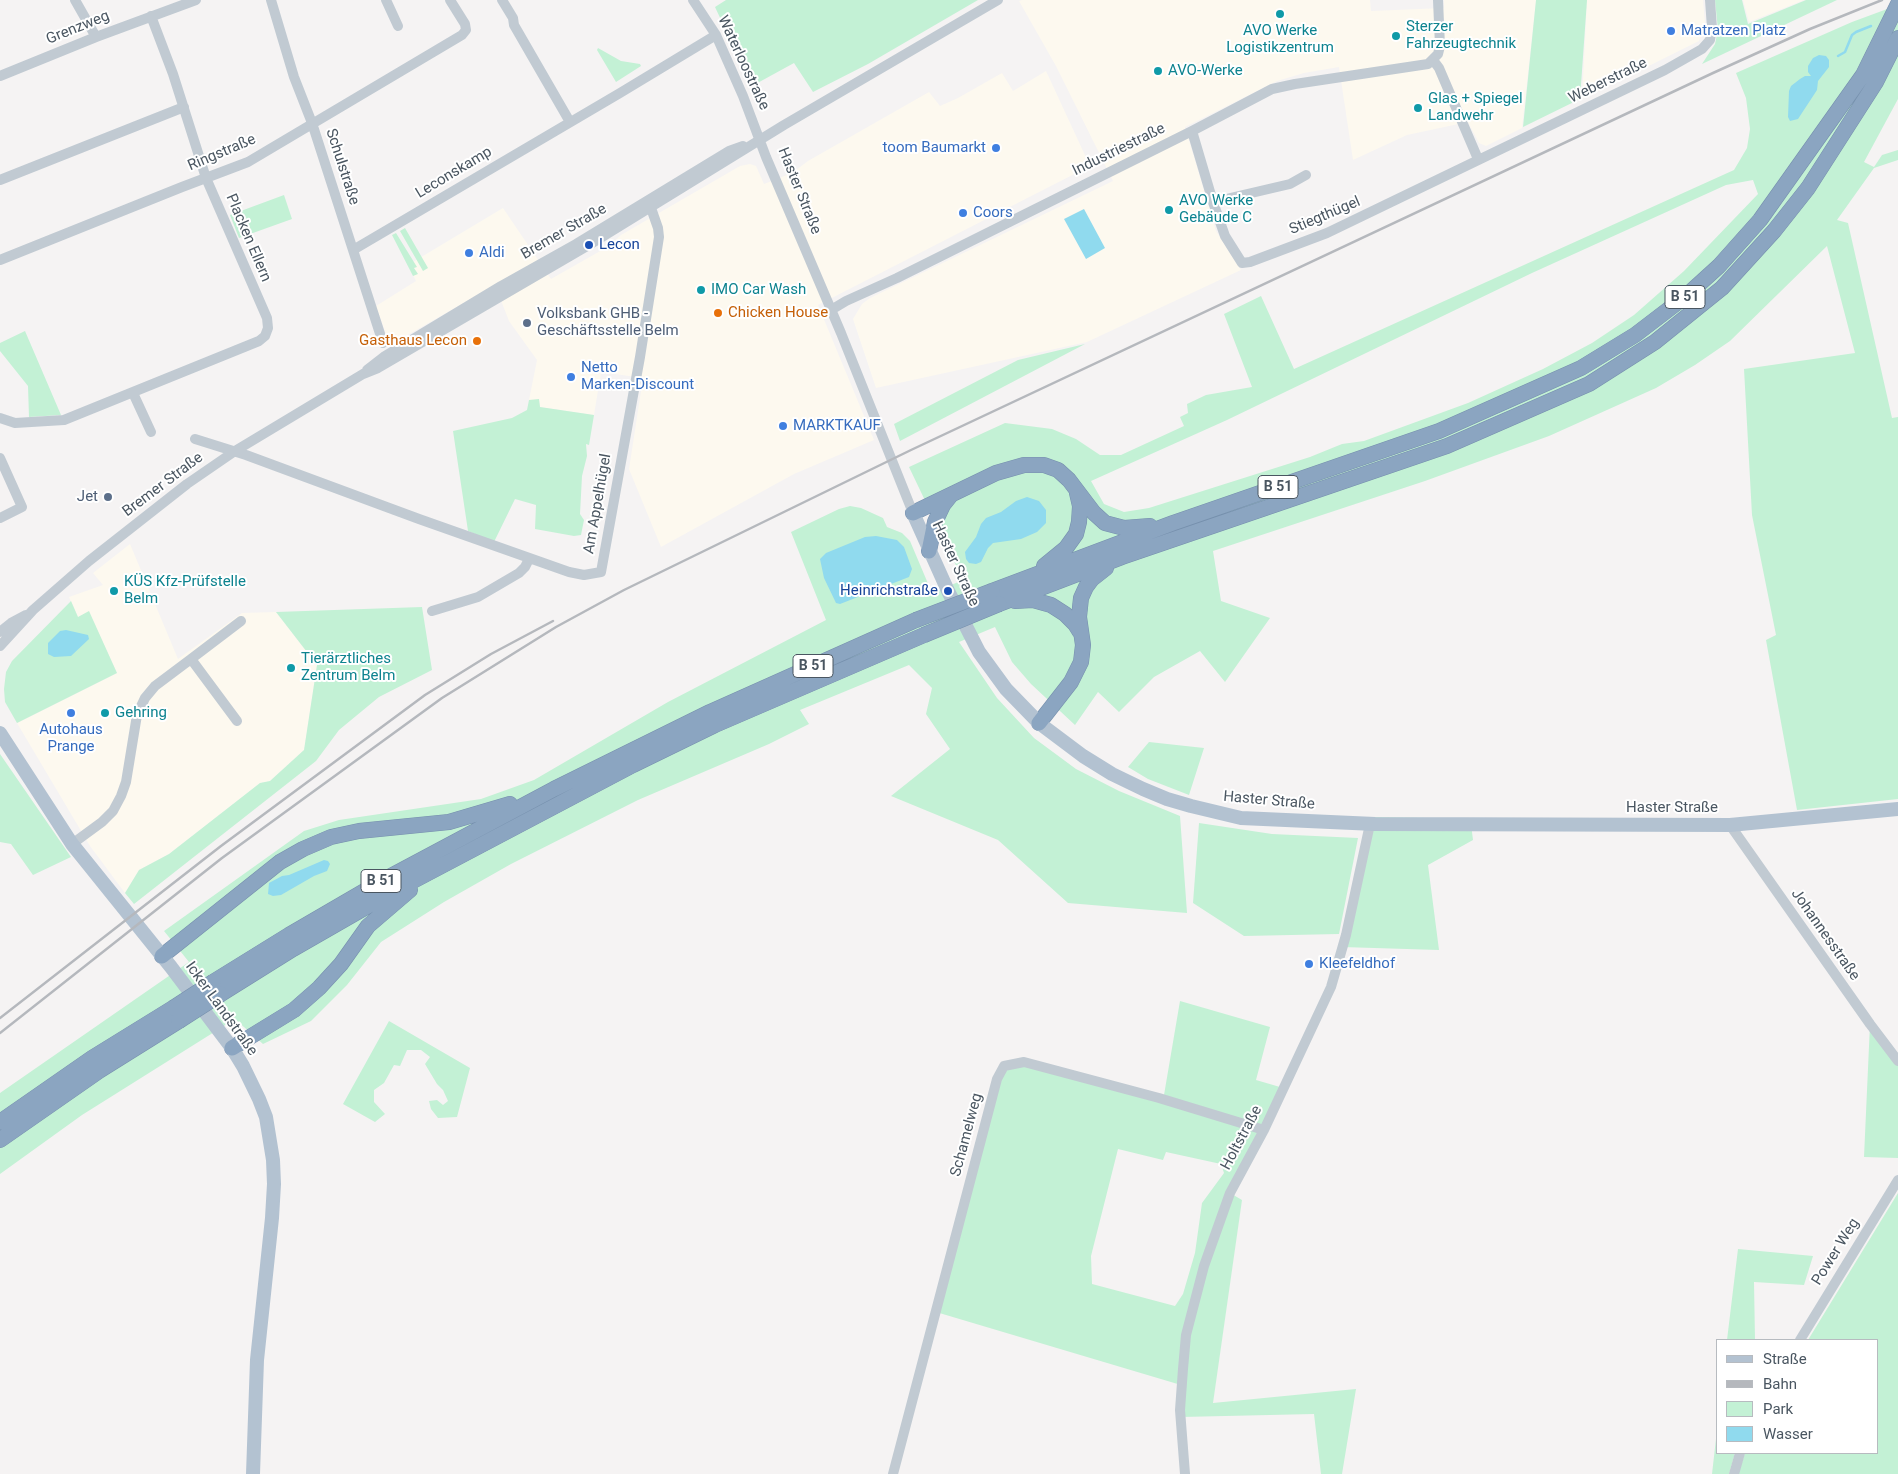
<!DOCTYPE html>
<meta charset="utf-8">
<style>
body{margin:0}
#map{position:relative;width:1898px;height:1474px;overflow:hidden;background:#f5f3f3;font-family:Roboto,sans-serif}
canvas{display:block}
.legend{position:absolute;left:1716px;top:1339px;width:162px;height:115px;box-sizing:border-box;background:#fff;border:1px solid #b7bbc0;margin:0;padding:6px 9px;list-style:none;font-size:15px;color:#4a5661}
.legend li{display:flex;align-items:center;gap:10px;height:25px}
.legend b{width:25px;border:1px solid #b7bbc0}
</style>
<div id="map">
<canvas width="1898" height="1474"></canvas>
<ul class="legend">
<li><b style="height:6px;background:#b3c2d1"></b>Straße</li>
<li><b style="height:6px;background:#b5b8bd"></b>Bahn</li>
<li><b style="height:14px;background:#c3f1d5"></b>Park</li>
<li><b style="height:14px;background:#90daee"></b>Wasser</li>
</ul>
</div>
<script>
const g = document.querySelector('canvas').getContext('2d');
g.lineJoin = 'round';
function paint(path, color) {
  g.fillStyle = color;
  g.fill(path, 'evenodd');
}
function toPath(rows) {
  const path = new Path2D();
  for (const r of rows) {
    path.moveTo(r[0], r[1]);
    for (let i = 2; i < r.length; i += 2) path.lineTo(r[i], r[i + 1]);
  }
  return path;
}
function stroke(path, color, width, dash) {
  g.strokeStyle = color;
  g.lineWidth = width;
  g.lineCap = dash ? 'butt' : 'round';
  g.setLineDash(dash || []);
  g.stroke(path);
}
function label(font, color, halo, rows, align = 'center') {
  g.font = font + ' Roboto,sans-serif';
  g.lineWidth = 4;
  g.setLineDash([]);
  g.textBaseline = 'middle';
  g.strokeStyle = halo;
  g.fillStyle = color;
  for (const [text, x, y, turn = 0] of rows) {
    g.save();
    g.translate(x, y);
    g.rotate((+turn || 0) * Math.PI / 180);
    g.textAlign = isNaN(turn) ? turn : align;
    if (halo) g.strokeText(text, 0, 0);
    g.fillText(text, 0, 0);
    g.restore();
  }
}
paint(toPath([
 [1022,0,1370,0,1371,11,1444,8,1444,0,1536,0,1522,128,1486,146,1479,143,1468,122,1407,135,1353,160,1339,67,1304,73,1277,81,1185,127,1216,231,1241,270,1087,342,876,388,853,319,862,304,870,298,1113,181,1056,66,1019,1],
 [1587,0,1703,0,1705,24,1699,41,1582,99],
 [1743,0,1804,0,1749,22],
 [1046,71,1090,166,818,305,874,440,794,474,661,547,629,469,643,378,601,372,594,415,540,407,539,400,529,400,537,360,509,321,495,285,390,345,376,306,416,281,408,265,503,208,551,279,609,246,621,235,740,166,750,164,756,166,764,184,792,173,808,161,929,92,940,106,958,98,1002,73,1013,91],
 [130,544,178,659,242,613,276,612,317,665,304,750,270,781,260,783,169,854,139,870,125,893,90,846,17,723,117,673,89,612,78,617,69,597,103,585,93,573]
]), '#fdf9ef');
paint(toPath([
 [726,0,978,0,868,64,813,92,794,63,752,86,715,7],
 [1536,0,1587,0,1580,99,1523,127],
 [1715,0,1742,0,1748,24,1806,0,1837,0,1702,64,1715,44,1718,30],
 [1898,5,1898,99,1864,162,1874,167,1882,155,1898,150,1898,160,1874,168,1837,220,1848,223,1892,418,1898,417,1898,799,1797,810,1766,640,1776,635,1752,515,1744,369,1855,353,1827,246,1730,341,1695,365,1656,388,1549,436,1425,481,1213,551,1221,601,1270,618,1225,682,1200,651,1154,677,1119,712,1098,692,1075,725,1031,684,1012,662,995,627,959,642,997,698,1034,738,1076,769,1119,791,1180,816,1187,913,1068,903,998,840,891,796,950,749,926,714,932,688,909,665,800,710,809,724,769,744,638,800,511,864,444,902,381,942,347,985,311,1021,263,1044,235,1019,82,1115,0,1174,0,1093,189,962,164,931,304,831,339,820,481,799,534,780,668,702,826,620,791,532,839,509,850,506,861,508,883,518,887,527,902,533,910,541,932,593,963,580,909,467,1005,423,1052,429,1076,439,1100,455,1121,455,1184,426,1180,417,1188,413,1187,404,1206,395,1252,387,1224,314,1261,296,1294,369,1734,170,1747,148,1750,129,1746,98,1736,73,1852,22],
 [1753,180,1758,194,1684,271,1634,315,1592,343,1543,369,1468,403,1364,441,1342,444,1310,457,1149,508,1124,512,1104,504,1091,481,1227,420,1532,273,1726,185],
 [598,48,621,61,640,64,641,66,616,82,597,50],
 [284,195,292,219,239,238,230,215],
 [405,228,428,268,423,271,400,231],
 [396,233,417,267,414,268,418,274,413,276,392,235],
 [25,331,61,415,29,417,28,386,0,351,0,343],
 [1085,344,900,441,894,424,1018,360],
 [539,399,540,407,594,415,589,445,586,444,587,456,582,476,580,514,584,520,581,535,574,536,535,529,536,505,515,499,494,542,468,531,453,431,512,418,527,410,529,400],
 [71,601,78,617,89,611,117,673,17,723,5,702,4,689,6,672,12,661],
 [422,607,432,670,379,697,339,730,316,761,134,904,125,893,139,870,169,854,260,783,270,781,304,750,317,665,276,612],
 [1149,742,1204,748,1189,795,1148,779,1128,767],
 [0,754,71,857,33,875,11,844,0,842],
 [1371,817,1427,818,1471,824,1473,840,1428,865,1439,950,1342,947],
 [1199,823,1272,834,1358,838,1339,934,1244,936,1193,903],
 [1180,1001,1270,1027,1256,1080,1280,1087,1262,1125,1164,1095],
 [389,1021,470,1068,457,1117,438,1118,431,1109,429,1101,437,1100,443,1105,448,1101,443,1090,437,1084,425,1064,430,1057,421,1050,407,1050,400,1066,394,1065,384,1083,374,1090,374,1102,385,1114,375,1122,343,1104],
 [1870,1024,1898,1061,1898,1158,1864,1157],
 [1024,1062,1264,1130,1230,1193,1242,1200,1213,1403,1356,1389,1342,1474,1321,1474,1314,1414,1181,1417,1181,1385,936,1312,1004,1066],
 [1118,1149,1163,1160,1166,1152,1221,1164,1224,1173,1202,1203,1195,1253,1183,1294,1175,1306,1092,1284,1091,1256],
 [1898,1193,1898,1474,1738,1474,1745,1453,1877,1453,1877,1340,1808,1340],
 [1738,1249,1813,1256,1804,1285,1754,1282,1755,1340,1727,1340],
 [1717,1430,1717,1453,1735,1453,1729,1474,1712,1474]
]), '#c3f1d5');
paint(toPath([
 [1819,55,1826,56,1829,60,1829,67,1818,81,1817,90,1798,119,1790,121,1788,117,1789,91,1791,86,1800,79,1805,76,1811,76,1808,72,1808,66,1813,58],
 [1084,209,1105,248,1086,259,1064,219],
 [1027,497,1039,501,1046,510,1046,523,1037,532,1021,539,993,543,988,548,981,562,976,564,969,563,966,559,965,552,976,537,981,524,986,518,1001,512,1016,501],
 [876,536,897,540,904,547,912,569,909,577,840,604,836,603,824,578,820,559,826,553,865,537],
 [66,630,88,635,89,639,71,656,54,657,48,654,48,643,60,631],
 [324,860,328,861,330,864,327,871,314,876,281,895,273,896,268,894,269,883,282,876,289,875]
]), '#90daee');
stroke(toPath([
 [1838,56,1845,52,1852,35,1856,32,1871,26]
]), '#90daee', 2.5);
const highway = toPath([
 [913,513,996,473,1024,465,1044,465,1058,470,1069,480,1094,513,1105,523,1124,528,1150,526],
 [929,551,935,522,943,505,951,495],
 [1044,566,1066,548,1076,534,1079,522,1080,506,1077,493],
 [992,591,1173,523,1439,431,1581,368,1635,335,1686,296,1719,266,1760,220,1863,75,1898,4],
 [1015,601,1033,600,1051,605,1065,614,1075,624,1080,632],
 [999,604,1122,557,1447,446,1589,384,1655,342,1722,288,1774,231,1808,188,1876,82,1898,38],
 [1039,723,1071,682,1081,662,1083,645,1079,617,1081,598,1086,587,1092,579,1106,568],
 [162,956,280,862,303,849,331,837,359,831,449,822,510,804],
 [213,982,289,935,387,878,554,789,710,712,916,620],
 [221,994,293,949,394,891,633,765,715,725,924,635],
 [232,1048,294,1010,319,988,341,964,368,926,410,890],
 [0,1122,92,1058,173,1008],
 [0,1140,99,1071,179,1021]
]);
stroke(highway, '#7690ad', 16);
stroke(toPath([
 [75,0,96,37],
 [271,0,294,77,312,123,383,343],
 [386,0,398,26],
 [502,0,513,18,514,25,570,122],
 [693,0,716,35,743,96,766,157,841,333,913,513],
 [1433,60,1439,68,1478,159],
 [0,76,96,37,196,0],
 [1192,131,1213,202,1225,236,1242,263,1250,262,1327,233,1665,70,1702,49,1710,40,1712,28,1710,0],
 [0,180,184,107],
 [1213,202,1290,184,1306,175],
 [353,250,620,93,716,35],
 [0,260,182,187,248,162,462,35,466,30,465,24,450,0],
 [831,310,846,301,897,278,1192,131,1272,89,1295,84,1428,64,1438,54,1440,46,1438,0],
 [367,370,385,356,501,286,576,244,729,151,743,146],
 [133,393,151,432],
 [0,418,15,423,64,420,259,341,265,336,268,328,267,318,206,178,173,74,151,16],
 [195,439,246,455,419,519,569,572,584,575,601,572,640,357,659,237,658,228,651,208],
 [0,458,22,507,0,518],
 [432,611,478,597,519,573,525,567,529,559],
 [0,632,11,623,26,615],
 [0,646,33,610,89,561,187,484,235,451,363,374,378,368,589,245,784,125,998,0],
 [191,659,241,621],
 [1730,825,1870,1024,1898,1061],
 [72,844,102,822,113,811,121,796,126,782,137,715,145,698,155,686,191,659,237,721],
 [1800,1340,1898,1180],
 [893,1474,997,1079,1004,1066,1024,1062,1159,1098,1264,1130],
 [1185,1474,1180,1410,1183,1369,1186,1335,1204,1266,1230,1193,1264,1130,1331,987,1346,935,1370,824],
 [1734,1474,1740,1453]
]), '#c1cad2', 10);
stroke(toPath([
 [913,513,948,591,979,652,1006,689,1039,723,1083,756,1112,774,1143,789,1167,799,1191,806,1241,818,1375,824,1730,825,1898,809],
 [0,733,72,844,171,967,232,1048,243,1066,259,1099,266,1117,273,1160,274,1184,272,1218,257,1360,253,1474]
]), '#b3c2d1', 14);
stroke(highway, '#8ba5c1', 15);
stroke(toPath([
 [0,1018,221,846,425,695,491,654,553,621],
 [0,1033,222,858,442,698,556,627,624,590,911,450,1713,73,1810,29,1882,0]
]), '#b5b8bd', 2.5);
const highwayBridge = toPath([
 [916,620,992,591],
 [924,635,999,604],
 [173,1008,213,982],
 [179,1021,221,994]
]);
stroke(highwayBridge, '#7690ad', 16, []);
stroke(highwayBridge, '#8ba5c1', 15);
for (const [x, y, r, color] of [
 [1280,14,5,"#0f9aa8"],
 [1671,31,5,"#3f7fe0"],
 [1396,36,5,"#0f9aa8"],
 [1158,71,5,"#0f9aa8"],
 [1418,108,5,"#0f9aa8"],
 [996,148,5,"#3f7fe0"],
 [1169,210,5,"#0f9aa8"],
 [963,213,5,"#3f7fe0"],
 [589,245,5,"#1a4fb4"],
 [469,253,5,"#3f7fe0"],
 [701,290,5,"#0f9aa8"],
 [718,313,5,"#e8710a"],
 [527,323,5,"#5c6f8a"],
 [477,341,5,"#e8710a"],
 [571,377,5,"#3f7fe0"],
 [783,426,5,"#3f7fe0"],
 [108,497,5,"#5c6f8a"],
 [114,591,5,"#0f9aa8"],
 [948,591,5,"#1a4fb4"],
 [291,668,5,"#0f9aa8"],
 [71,713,5,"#3f7fe0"],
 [105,713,5,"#0f9aa8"],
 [1309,964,5,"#3f7fe0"]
]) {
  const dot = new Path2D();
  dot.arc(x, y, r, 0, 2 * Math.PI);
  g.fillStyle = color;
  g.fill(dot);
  stroke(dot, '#fff', 2);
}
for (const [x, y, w] of [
 [1685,297,40],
 [1278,487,40],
 [813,666,40],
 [381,881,40]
]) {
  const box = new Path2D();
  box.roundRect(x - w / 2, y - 11.5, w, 23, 4);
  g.fillStyle = '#fff';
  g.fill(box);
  stroke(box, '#4a5661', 1);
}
label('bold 14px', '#4a5661', null, [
 ["B 51",1685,297],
 ["B 51",1278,487],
 ["B 51",813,666],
 ["B 51",381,881]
]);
label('15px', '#0d838f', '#fff', [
 ["Sterzer",1406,27],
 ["Fahrzeugtechnik",1406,44],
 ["AVO Werke",1280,31,"center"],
 ["Logistikzentrum",1280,48,"center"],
 ["AVO-Werke",1168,71],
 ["Glas + Spiegel",1428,99],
 ["Landwehr",1428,116],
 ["AVO Werke",1179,201],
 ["Gebäude C",1179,218],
 ["IMO Car Wash",711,290],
 ["KÜS Kfz-Prüfstelle",124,582],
 ["Belm",124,599],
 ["Tierärztliches",301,659],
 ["Zentrum Belm",301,676],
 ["Gehring",115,713]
], 'left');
label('15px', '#4a5661', '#fff', [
 ["Grenzweg",78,28,-22],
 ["Waterloostraße",743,63,65],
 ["Weberstraße",1608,81,-26],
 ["Industriestraße",1119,150,-26],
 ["Ringstraße",222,153,-23],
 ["Schulstraße",342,167,72],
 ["Leconskamp",454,173,-31],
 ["Haster Straße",799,191,68],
 ["Stiegthügel",1325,216,-23],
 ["Bremer Straße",564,232,-30],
 ["Placken Ellern",248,238,67],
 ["Bremer Straße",163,485,-37],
 ["Am Appelhügel",598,504,-80],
 ["Haster Straße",955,564,65],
 ["Haster Straße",1269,801,5],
 ["Haster Straße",1672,808],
 ["Johannesstraße",1825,935,55],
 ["Icker Landstraße",221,1009,54],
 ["Schamelweg",967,1135,-75],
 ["Holtstraße",1242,1138,-62],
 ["Power Weg",1836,1252,-58]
]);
label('15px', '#366cbe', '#fff', [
 ["Matratzen Platz",1681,31],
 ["toom Baumarkt",986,148,"right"],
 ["Coors",973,213],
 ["Aldi",479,253],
 ["Netto",581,368],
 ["Marken-Discount",581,385],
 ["MARKTKAUF",793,426],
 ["Autohaus",71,730,"center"],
 ["Prange",71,747,"center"],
 ["Kleefeldhof",1319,964]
], 'left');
label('15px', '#164399', '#fff', [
 ["Lecon",599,245],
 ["Heinrichstraße",938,591,"right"]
], 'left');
label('15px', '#c56008', '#fff', [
 ["Chicken House",728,313],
 ["Gasthaus Lecon",467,341,"right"]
], 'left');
label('15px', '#4e5e75', '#fff', [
 ["Volksbank GHB -",537,314],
 ["Geschäftsstelle Belm",537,331],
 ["Jet",98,497,"right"]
], 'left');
</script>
